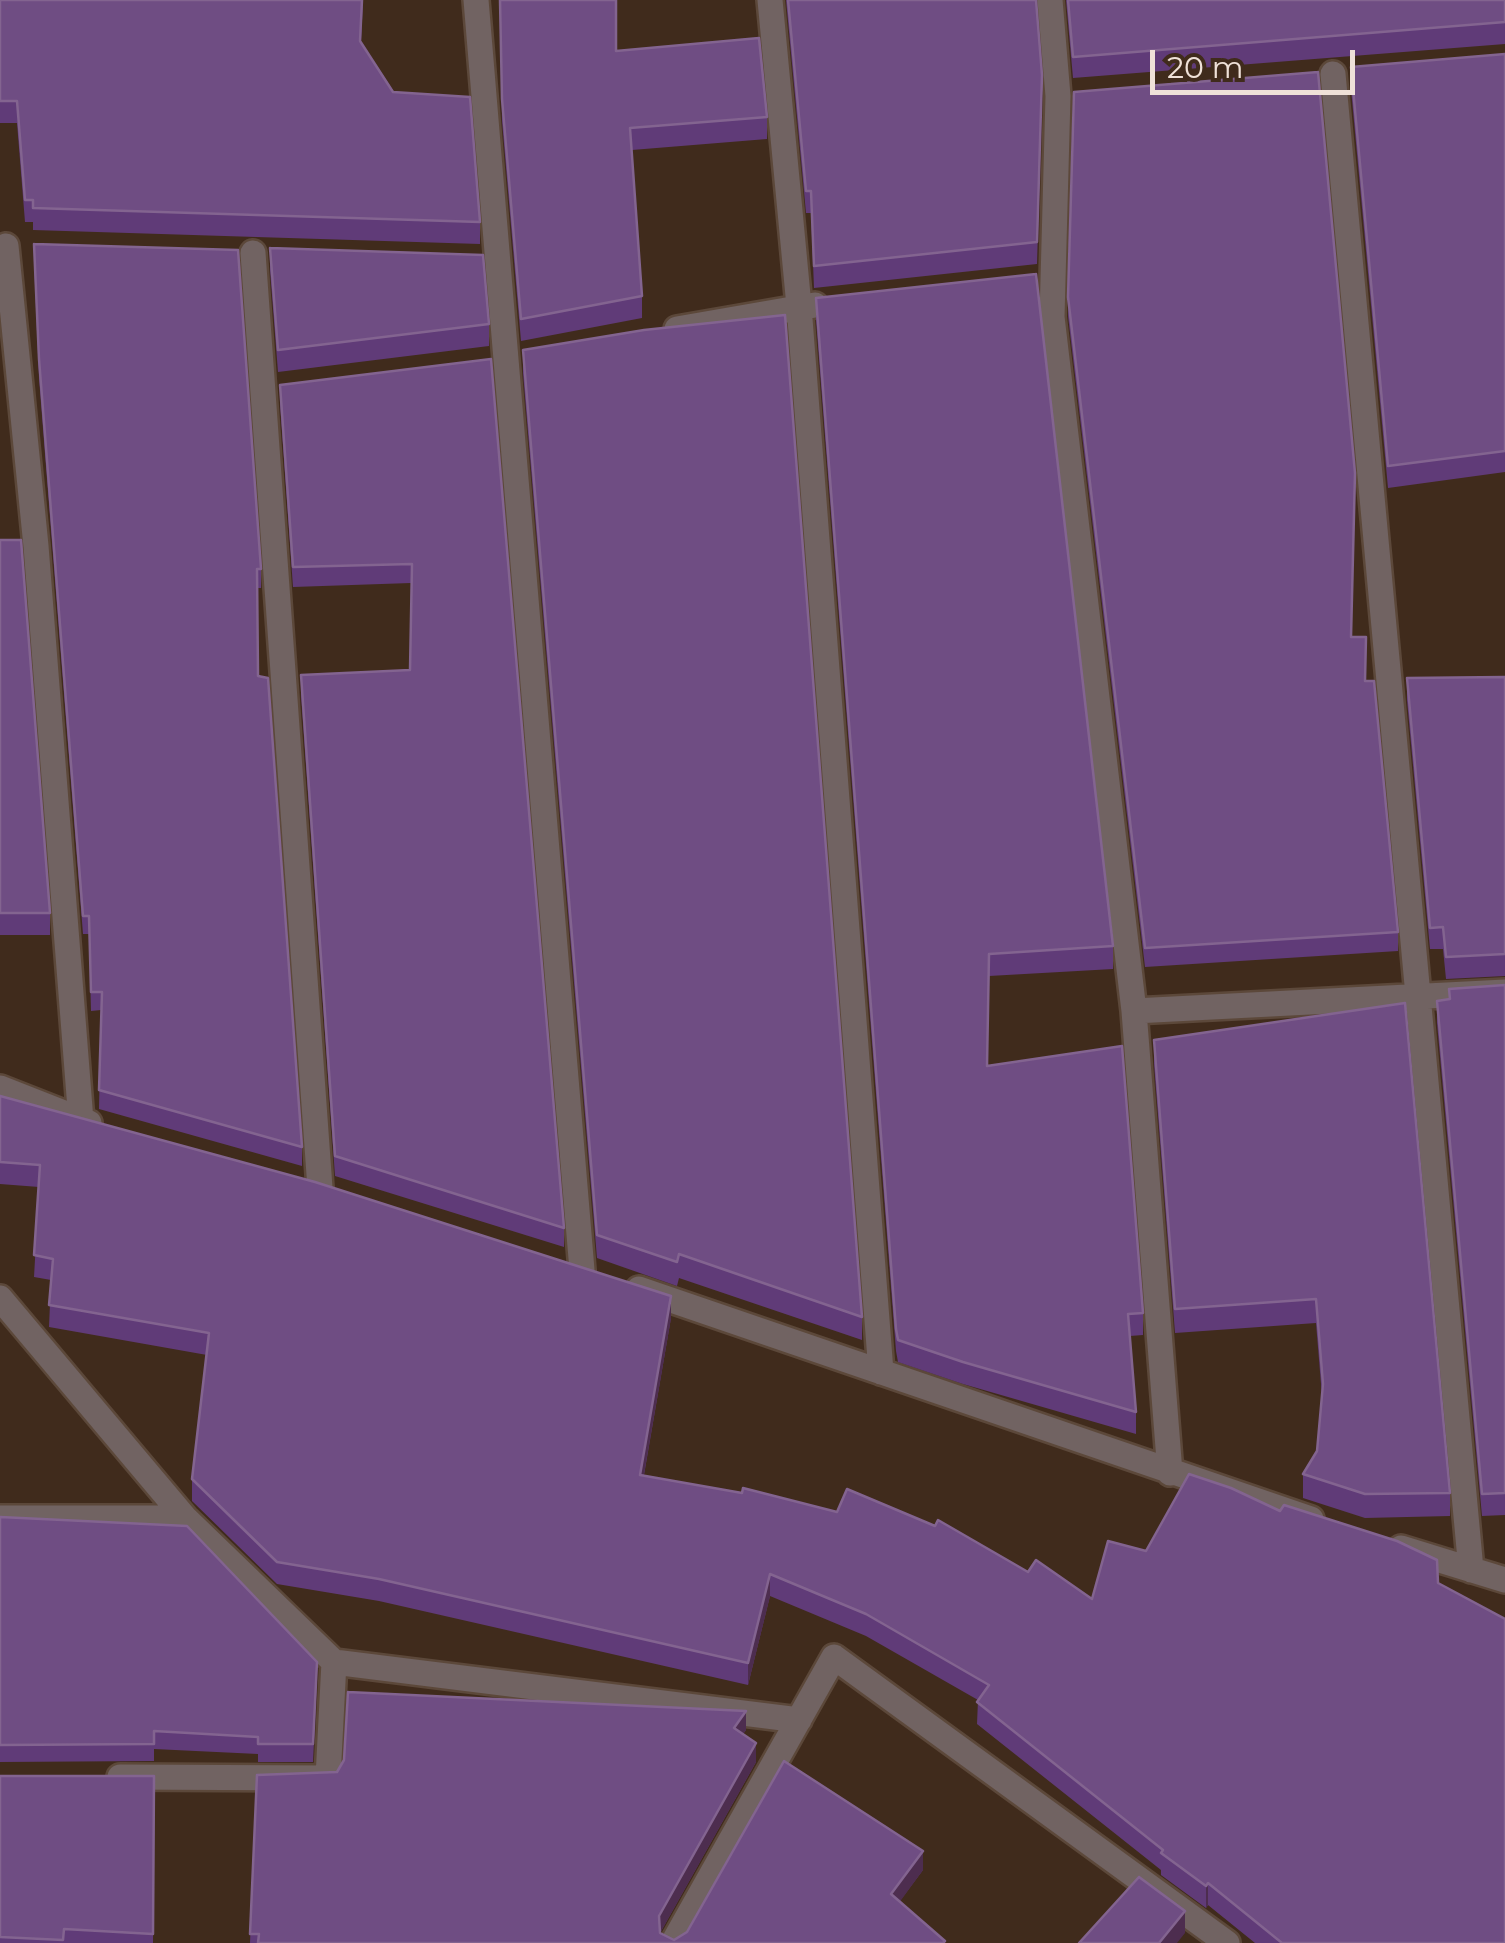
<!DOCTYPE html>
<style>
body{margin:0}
#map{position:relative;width:1505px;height:1943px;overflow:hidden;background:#402b1c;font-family:Montserrat,sans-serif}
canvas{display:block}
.scale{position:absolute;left:1150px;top:50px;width:205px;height:45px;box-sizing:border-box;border:5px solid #efe1d8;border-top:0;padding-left:12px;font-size:30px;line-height:35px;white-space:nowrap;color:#efe1d8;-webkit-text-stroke:8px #402b1c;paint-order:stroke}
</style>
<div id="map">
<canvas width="1505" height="1943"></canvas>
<div class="scale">20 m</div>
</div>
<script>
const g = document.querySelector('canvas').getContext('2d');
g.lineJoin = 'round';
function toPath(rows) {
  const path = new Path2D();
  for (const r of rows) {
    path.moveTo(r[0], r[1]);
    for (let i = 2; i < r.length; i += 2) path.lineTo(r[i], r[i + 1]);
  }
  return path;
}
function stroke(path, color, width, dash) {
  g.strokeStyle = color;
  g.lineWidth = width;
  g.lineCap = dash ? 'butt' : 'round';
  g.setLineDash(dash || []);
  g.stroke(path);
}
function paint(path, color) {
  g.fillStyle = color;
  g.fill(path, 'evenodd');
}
const minor = toPath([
 [476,0,582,1270],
 [770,0,799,306,881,1372],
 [1050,0,1058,96,1052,317,1134,1011,1170,1473],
 [1333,74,1471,1570],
 [6,246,36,546,81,1121],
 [253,253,320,1188],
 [677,329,815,305],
 [1134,1011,1505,992],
 [0,1088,89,1123],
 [639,1289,1311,1519],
 [0,1298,185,1518,334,1662],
 [0,1518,185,1518],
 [1401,1548,1505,1580],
 [120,1777,328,1778,334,1662,799,1720],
 [673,1943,834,1657,1227,1943]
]);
stroke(minor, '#5c483a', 30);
stroke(minor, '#716362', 25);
paint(toPath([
 [0,0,363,0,361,42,480,222,480,244,33,230,33,222,25,222,17,123,0,123],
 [500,0,767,117,767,139,632,150,642,296,642,318,521,341,502,121],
 [786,0,1036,0,1042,96,1037,264,814,288,811,213,806,213],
 [1066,0,1505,0,1505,44,1073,78],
 [1505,54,1505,472,1388,488,1351,89,1351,67],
 [1074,92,1351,637,1366,681,1398,932,1398,951,1145,967,1068,316],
 [270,248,489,324,489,346,278,372,270,270],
 [34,262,261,569,261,588,257,588,258,676,302,1147,302,1166,99,1109,101,1010,91,1011,89,934,83,934,39,378],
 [816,298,1113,946,1113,969,989,976,987,1066,1143,1313,1143,1335,1130,1336,1136,1412,1136,1434,963,1384,898,1362,896,1351,816,320],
 [523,350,862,1317,862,1340,679,1278,677,1286,597,1258,523,373],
 [491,359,564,1228,564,1247,335,1176,301,695,301,675,410,670,411,583,293,587,280,404,280,385],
 [0,540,50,913,50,935,0,935],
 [1505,677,1505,976,1446,979,1443,949,1430,949,1407,700,1407,678],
 [1505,985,1505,1515,1482,1516,1437,1023,1437,1001,1449,999,1449,989],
 [1154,1040,1450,1493,1450,1516,1365,1518,1303,1498,1303,1474,1317,1451,1322,1396,1316,1323,1175,1333,1154,1064],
 [0,1096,671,1318,644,1475,1028,1572,1092,1599,1146,1551,1280,1511,1438,1583,1505,1943,1255,1943,1208,1905,1206,1908,1161,1875,1161,1870,977,1724,978,1700,866,1636,770,1596,748,1685,379,1601,277,1584,192,1501,192,1479,207,1355,49,1327,51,1280,34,1277,39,1187,0,1184],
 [0,1517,317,1679,313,1762,258,1762,258,1754,154,1749,154,1761,0,1762],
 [746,1730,743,1734,756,1762,660,1933,674,1940,923,1870,899,1902,945,1943,250,1943,257,1775,337,1772],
 [0,1776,154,1776,153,1943,0,1943]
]), '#603b78');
paint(toPath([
 [671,1296,671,1318,640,1497,640,1475],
 [770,1574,770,1596,748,1685,748,1663],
 [746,1711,746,1730,734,1747,734,1728],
 [756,1743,756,1762,659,1935,659,1916],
 [923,1851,923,1870,891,1914,891,1894],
 [1208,1883,1208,1905,1206,1908,1206,1886],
 [1185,1911,1185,1933,1177,1943,1159,1943]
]), '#4d2d4f');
const building = toPath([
 [0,0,362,0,360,41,393,92,470,97,480,222,33,208,33,200,25,200,17,101,0,101,0,0],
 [500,0,616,0,616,51,759,38,767,117,630,128,642,296,521,319,502,99,500,0],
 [788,0,1036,0,1042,75,1037,242,814,266,811,191,806,191,788,0],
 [1068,0,1505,0,1505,22,1073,57,1068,0],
 [1505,54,1505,451,1388,466,1351,67,1505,54],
 [1318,72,1355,473,1351,637,1366,637,1365,681,1374,681,1398,932,1145,948,1068,297,1074,92,1318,72],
 [34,244,238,250,261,569,257,569,258,676,268,678,302,1147,99,1090,102,992,91,992,89,916,83,916,39,359,34,244],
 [270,248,483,255,489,324,278,350,270,248],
 [1036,274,1113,946,989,954,987,1066,1122,1046,1143,1313,1128,1314,1136,1412,963,1362,898,1340,896,1329,816,298,1036,274],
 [785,315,862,1317,679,1254,677,1262,597,1235,523,350,644,330,785,315],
 [491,359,564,1228,335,1156,301,675,410,670,412,564,293,567,280,385,491,359],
 [0,540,21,540,50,913,0,913,0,540],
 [1505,677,1505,954,1446,957,1443,927,1430,928,1407,678,1505,677],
 [1505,985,1505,1493,1482,1494,1437,1001,1450,999,1449,989,1505,985],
 [1405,1003,1450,1493,1365,1494,1303,1474,1317,1451,1323,1384,1316,1299,1175,1309,1154,1040,1405,1003],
 [0,1096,315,1182,671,1296,640,1475,742,1493,743,1488,837,1512,847,1489,935,1526,938,1520,1028,1572,1036,1560,1092,1599,1108,1541,1146,1551,1189,1474,1231,1488,1280,1511,1284,1505,1397,1541,1437,1560,1438,1583,1505,1619,1505,1943,1282,1943,1208,1883,1206,1886,1161,1853,1163,1850,977,1702,989,1685,866,1614,770,1574,748,1663,379,1579,277,1562,192,1479,209,1333,49,1305,53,1259,34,1255,40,1165,0,1162,0,1096],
 [0,1517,187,1526,317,1662,313,1744,258,1744,258,1737,154,1731,154,1744,0,1745,0,1517],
 [348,1692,746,1711,734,1728,756,1743,659,1916,660,1933,674,1940,687,1932,784,1761,923,1851,891,1894,945,1941,943,1943,258,1943,259,1934,250,1934,257,1775,337,1772,344,1760,348,1692],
 [0,1776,154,1776,153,1934,64,1929,63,1940,0,1937,0,1776],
 [1139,1877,1185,1911,1159,1943,1079,1943,1139,1877]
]);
paint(building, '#6f4d83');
stroke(building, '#836490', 2.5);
</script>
